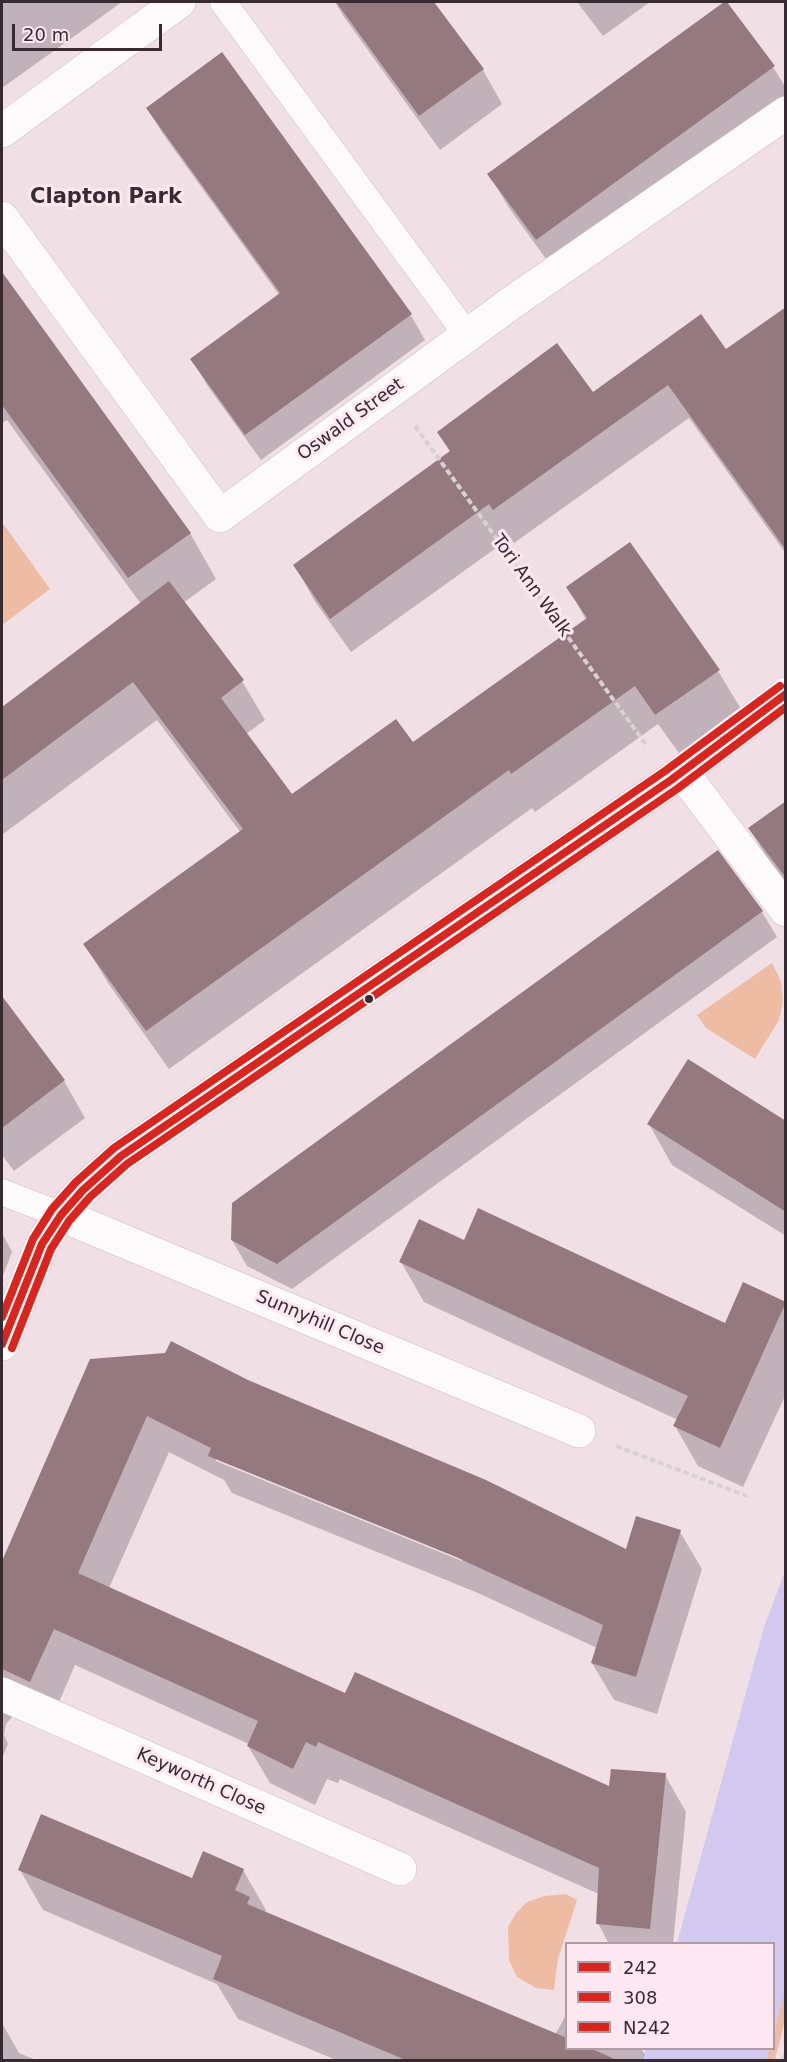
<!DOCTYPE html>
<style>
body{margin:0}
#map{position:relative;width:787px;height:2062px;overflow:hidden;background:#f1dfe6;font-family:"DejaVu Sans",sans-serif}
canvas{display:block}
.frame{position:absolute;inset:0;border:3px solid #372a30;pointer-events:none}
.legend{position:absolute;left:565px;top:1942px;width:210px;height:108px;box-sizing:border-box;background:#fde8f1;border:2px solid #ae9ca4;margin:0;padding:8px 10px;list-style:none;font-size:18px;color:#372a30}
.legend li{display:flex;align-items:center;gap:12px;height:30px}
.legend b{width:30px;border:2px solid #ae9ca4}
.scale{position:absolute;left:12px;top:24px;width:150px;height:27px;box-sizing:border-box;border:3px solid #372a30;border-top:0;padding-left:8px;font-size:18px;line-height:21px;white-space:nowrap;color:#372a30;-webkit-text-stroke:4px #fde8f1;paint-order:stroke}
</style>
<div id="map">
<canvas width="787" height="2062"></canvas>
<div class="frame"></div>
<ul class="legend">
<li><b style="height:8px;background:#dc241f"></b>242</li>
<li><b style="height:8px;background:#dc241f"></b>308</li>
<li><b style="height:8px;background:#dc241f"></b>N242</li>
</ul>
<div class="scale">20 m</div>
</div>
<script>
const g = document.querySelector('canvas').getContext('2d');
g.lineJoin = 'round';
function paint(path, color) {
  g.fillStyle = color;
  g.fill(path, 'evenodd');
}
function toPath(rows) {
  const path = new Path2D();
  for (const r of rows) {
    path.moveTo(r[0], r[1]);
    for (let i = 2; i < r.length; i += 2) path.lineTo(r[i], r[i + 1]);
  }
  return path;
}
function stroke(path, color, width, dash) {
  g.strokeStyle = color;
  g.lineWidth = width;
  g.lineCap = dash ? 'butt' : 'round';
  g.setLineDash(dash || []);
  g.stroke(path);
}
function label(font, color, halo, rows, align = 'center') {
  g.font = font + ' "DejaVu Sans",sans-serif';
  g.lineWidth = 6;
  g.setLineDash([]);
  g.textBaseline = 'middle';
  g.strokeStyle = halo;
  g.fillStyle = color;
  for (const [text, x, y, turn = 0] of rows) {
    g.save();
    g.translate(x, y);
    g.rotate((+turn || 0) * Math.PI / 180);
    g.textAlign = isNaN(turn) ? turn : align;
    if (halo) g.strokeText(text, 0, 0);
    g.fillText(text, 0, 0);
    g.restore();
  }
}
paint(toPath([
 [2,522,50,589,2,625],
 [772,963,781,981,783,1001,779,1020,755,1059,706,1028,697,1015],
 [566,1894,577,1900,558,1959,554,1990,536,1988,517,1977,509,1960,508,1927,516,1913,527,1902,544,1896],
 [785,1985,785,2020,775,2060,766,2060,769,2049,774,2048,774,2032]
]), '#eebca3');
paint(toPath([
 [785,1571,786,1986,774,2032,774,1944,677,1943,764,1627],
 [646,2049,646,2048,769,2049,766,2060,642,2060]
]), '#d2c9f0');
paint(toPath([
 [2,2,122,2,2,88],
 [335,2,433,2,483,70,502,104,440,150,344,17],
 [577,2,650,2,603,36],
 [726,2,773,67,786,88,786,107,557,274,509,208,489,174],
 [148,109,410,314,425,340,261,460,207,385,192,359,279,295,163,134],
 [2,275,190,533,216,579,183,603,242,681,265,720,246,734,292,796,413,744,586,620,568,587,718,671,741,709,679,753,658,724,535,812,532,808,169,1069,108,983,85,945,241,833,157,720,3,834,2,832,2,708,141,604,7,420,2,423],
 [786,308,786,554,689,418,514,543,510,538,351,652,314,600,295,565,450,452,439,432,592,394,725,351],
 [786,803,786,884,770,863,750,829],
 [717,853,762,912,777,937,292,1289,247,1266,232,1240],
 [2,999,64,1081,85,1118,14,1171,2,1155],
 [786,1123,786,1236,672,1165,649,1124],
 [2,1233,12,1252,2,1278],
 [464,1242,726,1325,785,1303,786,1394,743,1487,698,1466,675,1426,678,1420,424,1302,401,1262],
 [91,1361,247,1381,627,1551,680,1532,702,1569,657,1714,614,1700,592,1663,597,1648,478,1593,232,1493,224,1480,169,1452,109,1588,346,1695,611,1788,665,1775,686,1812,673,1944,609,1944,598,1923,599,1894,340,1779,338,1783,327,1779,315,1805,270,1783,248,1746,249,1744,75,1665,52,1718,13,1716,6,1724,4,1735,8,1744,2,1758,2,1564],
 [216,1458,463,1558,462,1561,216,1461],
 [20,1870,193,1880,243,1870,266,1910,265,1913,555,2035,566,2015,566,2048,641,2048,645,2055,642,2060,336,2060,238,2019,217,1984,43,1910],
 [2,2023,19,2053,36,2060,2,2060]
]), '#0003');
paint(toPath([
 [336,2,434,2,484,69,419,116],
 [724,2,727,2,775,66,536,240,487,174],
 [222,52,412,314,245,435,190,359,280,293,146,108],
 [2,272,191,533,128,578,2,405],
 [786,307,786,550,668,385,493,510,489,504,330,619,293,565,450,451,437,432,557,343,593,392,701,314,726,349],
 [630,542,720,670,655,715,635,686,511,774,509,770,146,1031,83,944,243,829,133,682,2,780,2,707,169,581,244,680,221,698,292,794,396,719,413,742,587,618,566,587],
 [786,801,786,878,748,828],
 [718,850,763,911,277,1264,231,1240,232,1203],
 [2,996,65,1080,2,1128],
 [688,1059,786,1121,786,1212,647,1124],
 [478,1208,725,1323,743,1282,786,1302,720,1448,673,1426,688,1396,399,1262,419,1219,464,1240],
 [171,1341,248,1380,486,1480,626,1549,636,1516,681,1530,636,1677,591,1663,603,1625,456,1557,208,1456,211,1448,147,1416,78,1573,345,1693,355,1672,609,1786,611,1769,666,1773,650,1929,596,1924,599,1868,318,1742,316,1747,306,1742,293,1769,247,1746,258,1721,54,1629,30,1682,2,1669,2,1561,90,1359,165,1353],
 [41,1814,192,1878,203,1851,244,1869,235,1890,250,1897,247,1904,567,2038,567,2049,592,2049,619,2061,408,2061,213,1979,222,1956,18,1870]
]), '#94797f');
const lane = toPath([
 [223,2,467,335],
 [2,1192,61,1215]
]);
const street = toPath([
 [2,131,179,2],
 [2,218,220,516,514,301,786,113],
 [682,772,786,910],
 [61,1215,579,1431],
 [2,1344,42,1244,61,1215,83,1190,121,1156,671,780,786,694],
 [2,1694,400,1869]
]);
stroke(lane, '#ccbec4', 27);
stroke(street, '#ccbec4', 34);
stroke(toPath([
 [415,426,647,746],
 [616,1446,747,1496],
 [783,2060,786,2052]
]), '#d7d1d3', 4, [6, 3]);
stroke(lane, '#fdfafb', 26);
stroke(street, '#fdfafb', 33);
stroke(toPath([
 [2,1344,42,1244,61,1215,83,1190,121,1156,671,780,786,694]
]), '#dc241f', 8);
stroke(toPath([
 [12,1348,51,1249,69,1221,90,1197,127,1164,677,789,786,707]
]), '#dc241f', 8);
stroke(toPath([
 [2,1317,33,1239,52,1209,76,1182,114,1148,665,771,780,686]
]), '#dc241f', 8);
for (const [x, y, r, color] of [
 [369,999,5,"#372a30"]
]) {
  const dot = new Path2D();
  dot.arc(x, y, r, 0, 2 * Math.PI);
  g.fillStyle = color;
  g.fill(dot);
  stroke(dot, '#fde8f1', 2);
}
label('18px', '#372a30', '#fde8f1', [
 ["Oswald Street",351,420,-36],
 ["Tori Ann Walk",531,586,54],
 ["Sunnyhill Close",320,1323,23],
 ["Keyworth Close",201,1782,24]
]);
label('bold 21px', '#372a30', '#fde8f1', [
 ["Clapton Park",106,198]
]);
</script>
